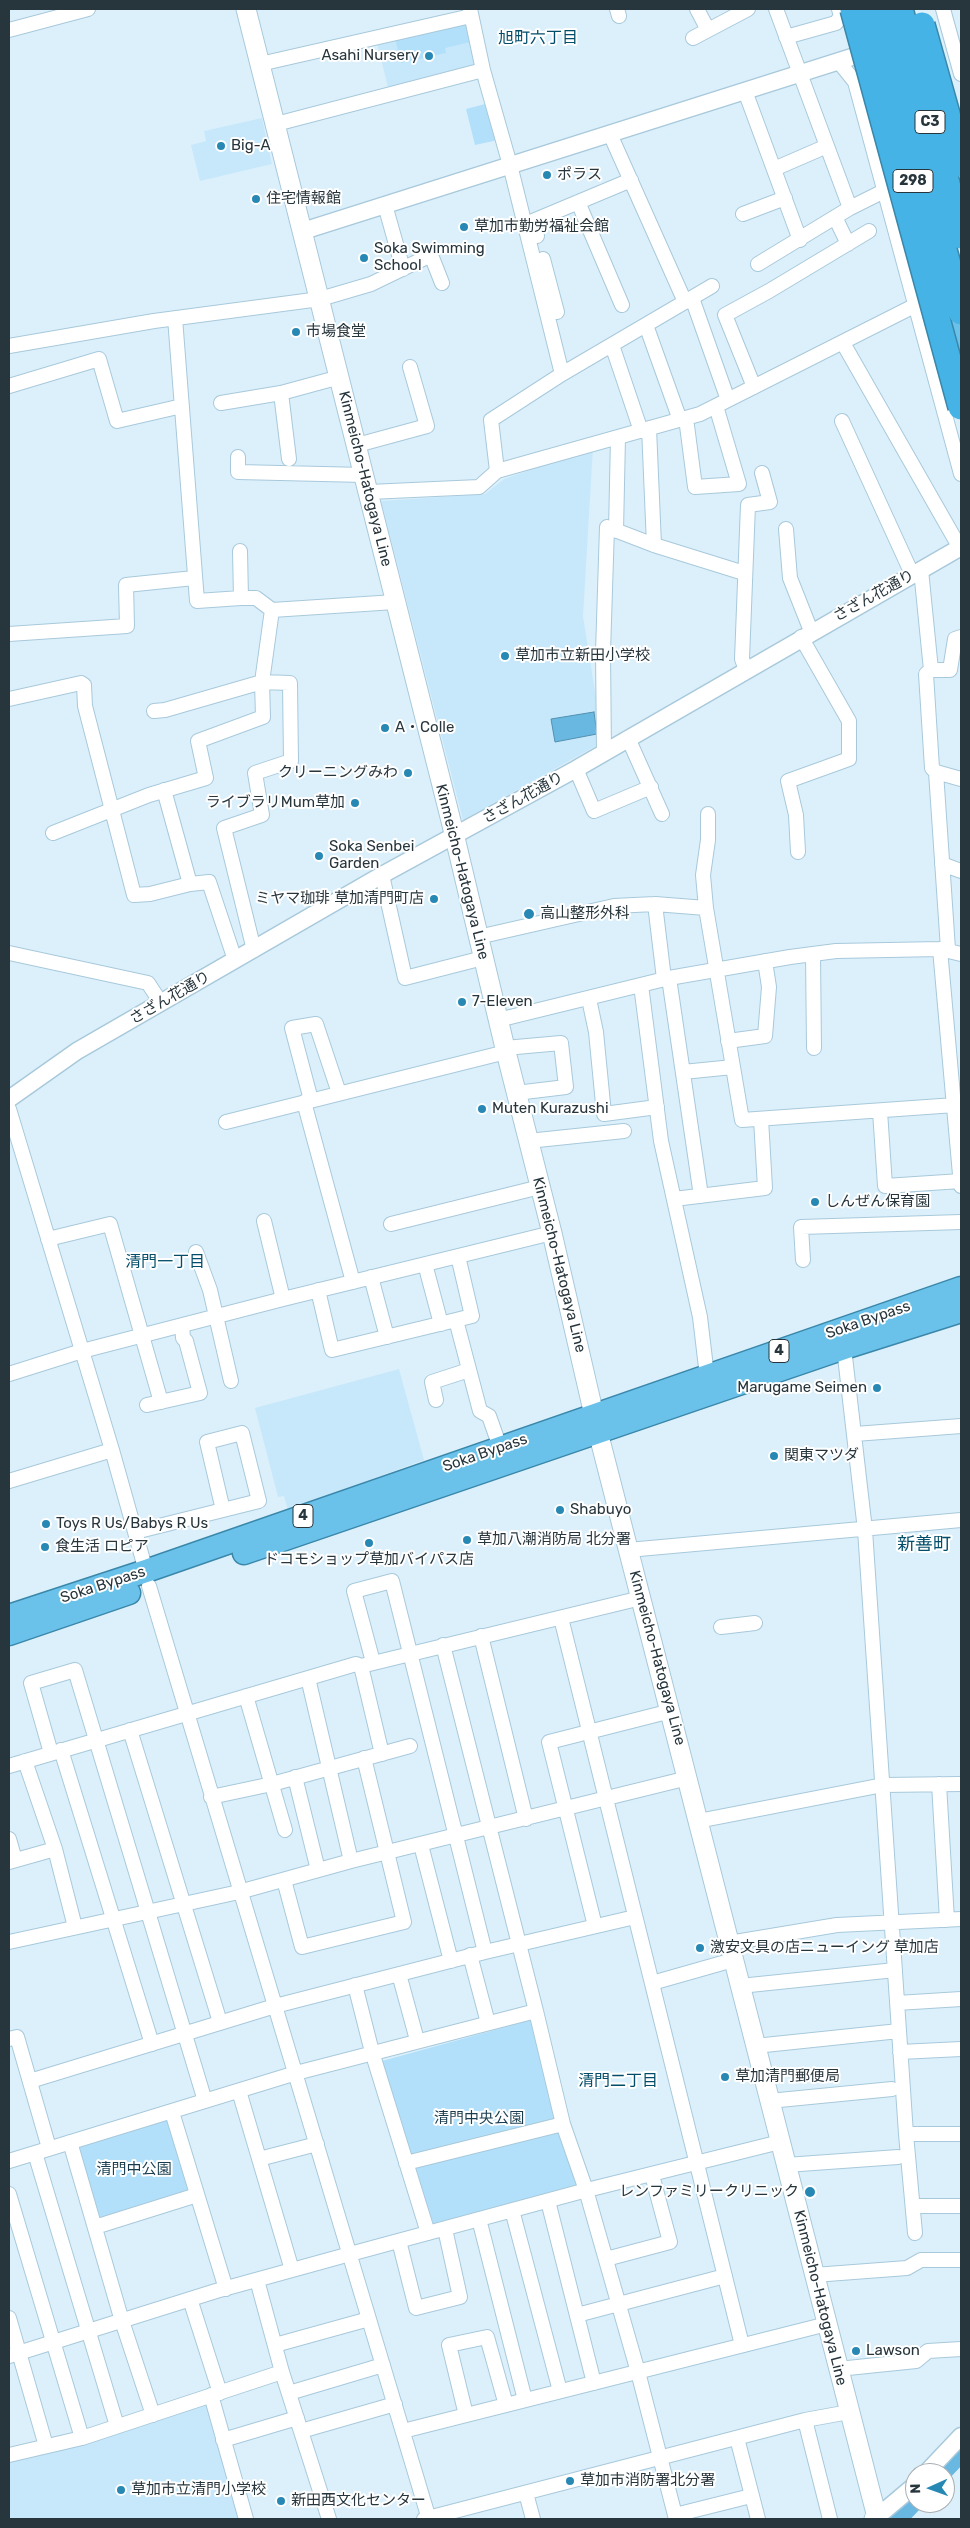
<!DOCTYPE html>
<meta charset="utf-8">
<style>
body{margin:0}
#map{position:relative;width:970px;height:2528px;overflow:hidden;background:#dcf0fb;font-family:Rubik,sans-serif}
canvas{display:block}
.frame{position:absolute;inset:0;border:10px solid #27353c;pointer-events:none}
.north{position:absolute;left:905px;top:2463px;width:50px;height:50px;box-sizing:border-box;background:#fff;border:1px solid #a9aeb1;border-radius:50%;rotate:268deg;font-size:14px;font-weight:700;line-height:20px;text-align:center;color:#27353c}
.north::after{content:'';display:block;margin:auto;width:18px;height:22px;background:#2788b3;clip-path:polygon(50% 0,100% 100%,50% 72%,0 100%)}
</style>
<div id="map">
<canvas width="970" height="2528"></canvas>
<div class="frame"></div>
<div class="north">N</div>
</div>
<script>
const g = document.querySelector('canvas').getContext('2d');
g.lineJoin = 'round';
function paint(path, color) {
  g.fillStyle = color;
  g.fill(path, 'evenodd');
}
function toPath(rows) {
  const path = new Path2D();
  for (const r of rows) {
    path.moveTo(r[0], r[1]);
    for (let i = 2; i < r.length; i += 2) path.lineTo(r[i], r[i + 1]);
  }
  return path;
}
function stroke(path, color, width, dash) {
  g.strokeStyle = color;
  g.lineWidth = width;
  g.lineCap = dash ? 'butt' : 'round';
  g.setLineDash(dash || []);
  g.stroke(path);
}
function label(font, color, halo, rows, align = 'center') {
  g.font = font + ' Rubik,"Noto Sans JP",sans-serif';
  g.lineWidth = 4;
  g.setLineDash([]);
  g.textBaseline = 'middle';
  g.strokeStyle = halo;
  g.fillStyle = color;
  for (const [text, x, y, turn = 0] of rows) {
    g.save();
    g.translate(x, y);
    g.rotate((+turn || 0) * Math.PI / 180);
    g.textAlign = isNaN(turn) ? turn : align;
    if (halo) g.strokeText(text, 0, 0);
    g.fillText(text, 0, 0);
    g.restore();
  }
}
paint(toPath([
 [470,20,480,65,388,87,377,43],
 [262,118,272,164,200,181,191,145,206,141,204,131],
 [593,448,583,616,603,742,463,820,381,501,485,494,504,479],
 [399,1369,424,1460,288,1510,284,1496,278,1497,255,1408],
 [203,2404,208,2406,242,2519,9,2519,9,2460]
]), '#c7e8fb');
paint(toPath([
 [470,20,475,41,445,48,446,53,401,63,395,38],
 [489,103,498,140,475,145,466,109],
 [531,2020,559,2130,577,2185,434,2226,382,2061],
 [167,2119,191,2193,98,2222,75,2146]
]), '#b2e0fa');
const water = toPath([
 [594,712,597,734,555,742,551,719,594,712]
]);
paint(water, '#68b8e2');
stroke(water, '#5491b0', 1);
stroke(toPath([
 [940,2473,961,2451],
 [896,2519,915,2499]
]), '#68b8e2', 21);
const minor = toPath([
 [470,9,483,70,510,165,562,374,491,420,497,471],
 [617,9,619,16],
 [697,9,708,30],
 [776,9,850,208],
 [943,9,961,74],
 [9,30,88,9],
 [786,37,836,23,841,16,839,9],
 [693,38,748,9],
 [839,62,855,82,961,474],
 [260,64,471,16],
 [745,91,800,240],
 [276,124,483,70],
 [610,134,685,302],
 [774,169,827,146],
 [578,202,622,305],
 [385,205,403,269],
 [743,214,785,198],
 [835,217,848,244],
 [537,236,533,221,631,180],
 [543,259,557,312],
 [758,264,850,208,884,191],
 [692,298,728,400],
 [175,318,197,601,241,598,240,551],
 [646,325,680,420],
 [843,343,960,548],
 [612,345,641,431],
 [9,346,154,321,320,299,371,284,431,255,442,283],
 [562,374,712,286],
 [9,386,99,359,117,421,182,406],
 [754,387,725,315,769,291,869,231],
 [281,393,289,459],
 [221,403,281,393,340,377],
 [686,418,695,487,739,484,716,406],
 [842,421,912,574],
 [649,428,654,545],
 [357,445,427,426,410,367],
 [238,457,238,472,364,475],
 [369,492,479,487,497,471,700,414,916,305],
 [786,529,790,578,811,631],
 [616,531,618,437],
 [921,570,931,670,926,674,932,768,936,772,948,949],
 [241,598,256,598,272,610,395,602],
 [9,634,127,626,126,585,194,578],
 [746,670,742,659,748,505,770,502,762,473],
 [931,670,950,670,955,639,961,637],
 [9,699,81,683,84,685,85,706,134,895,150,894,190,884,164,790],
 [154,711,165,710,262,682,290,683,291,761,255,773,262,815,224,828,254,950],
 [628,738,662,814],
 [604,752,603,652,607,527,654,545,744,573],
 [576,769,594,811,651,787],
 [936,772,961,779],
 [708,814,708,840,703,875,706,908,742,1120,955,1105],
 [53,833,149,795,206,778,198,741,263,717,262,682,272,610],
 [798,852,796,815,788,781,849,759,849,721,801,637],
 [942,864,961,871],
 [382,875,405,978,483,958],
 [190,884,209,882,235,960],
 [655,904,664,979],
 [478,937,614,906,655,904,706,908],
 [940,949,961,1186],
 [9,953,148,983,161,1003],
 [813,954,814,1048],
 [669,978,701,1196],
 [641,985,661,1141,700,1317,707,1376],
 [589,999,596,1032,604,1114,657,1107],
 [498,1020,669,978,790,957,836,951,940,949,961,954],
 [728,1041,765,1036,769,987,765,961],
 [505,1048,561,1043,566,1087,516,1093],
 [683,1072,733,1067],
 [311,1100,292,1028,316,1024,339,1093],
 [304,1102,353,1282],
 [9,1109,112,1450,146,1571],
 [880,1111,885,1186,961,1181],
 [226,1122,506,1052],
 [528,1141,624,1131],
 [674,1199,765,1188,761,1119],
 [264,1221,283,1299],
 [391,1224,540,1187],
 [48,1239,110,1224,161,1402],
 [196,1252,210,1290,231,1381],
 [803,1260,801,1227,961,1222],
 [425,1264,441,1324],
 [371,1277,387,1337],
 [318,1290,332,1350,456,1320,472,1316,458,1256],
 [456,1320,480,1411,489,1416,500,1447],
 [844,1348,865,1530,906,2134,915,2233],
 [9,1374,82,1351,283,1299,552,1233],
 [436,1400,432,1382,469,1370],
 [147,1405,200,1393,186,1341,183,1338,182,1325],
 [855,1434,961,1426],
 [9,1481,112,1450],
 [135,1532,259,1501,242,1433,207,1442,223,1510],
 [628,1550,961,1520],
 [149,1586,429,2519],
 [561,1618,742,2345],
 [721,1627,755,1623],
 [481,1636,526,1819],
 [443,1645,536,2011],
 [373,1662,354,1591,392,1581,485,1952],
 [361,1666,382,1754],
 [308,1678,351,1861],
 [246,1696,285,1830],
 [130,1730,220,2022],
 [61,1750,152,2044],
 [51,1753,31,1683,75,1670,205,2101],
 [25,1761,55,1849,75,1927],
 [9,1766,356,1664,361,1666,641,1598],
 [295,1777,318,1870],
 [939,1784,947,1920],
 [211,1797,272,1784,410,1746],
 [698,1821,883,1785,961,1784],
 [9,1839,15,1860],
 [421,1845,451,1961],
 [9,1862,55,1849],
 [284,1880,302,1947,404,1922,364,1758],
 [595,1926,549,1742,671,1711],
 [9,1942,239,1892,351,1861,688,1778],
 [729,1943,837,1925,961,1919],
 [470,1955,488,2023],
 [399,1974,417,2040],
 [652,1983,733,1960],
 [355,1985,372,2052,428,2233],
 [740,1986,895,1970],
 [897,2003,961,1999],
 [9,2039,17,2037,49,2148],
 [755,2046,899,2031],
 [900,2052,961,2049],
 [30,2081,275,2006,485,1952,635,1917],
 [239,2091,292,2270],
 [769,2101,892,2089],
 [172,2112,226,2289],
 [906,2134,961,2134],
 [70,2142,122,2321,153,2415],
 [35,2153,117,2426],
 [259,2159,317,2144],
 [9,2161,296,2073,536,2011,563,2124,586,2190,638,2372,676,2519],
 [406,2163,563,2124],
 [786,2165,898,2157],
 [9,2194,82,2438],
 [548,2201,594,2383],
 [913,2206,961,2206],
 [512,2210,560,2391],
 [479,2219,525,2400],
 [95,2227,197,2195],
 [399,2241,416,2308,460,2297,445,2229],
 [606,2259,670,2242,652,2175],
 [814,2275,907,2268,921,2260,961,2260],
 [257,2280,282,2372,329,2519],
 [190,2299,220,2393],
 [577,2315,725,2276],
 [9,2318,46,2446],
 [275,2345,369,2319],
 [9,2356,216,2291,350,2254,583,2191,780,2142],
 [838,2369,916,2361,928,2351,961,2349],
 [289,2393,383,2365],
 [211,2395,246,2519],
 [466,2415,449,2345,487,2337,506,2405],
 [805,2420,830,2519],
 [301,2431,395,2404],
 [403,2431,827,2324],
 [737,2438,758,2519],
 [223,2440,297,2418],
 [9,2455,82,2438,282,2372],
 [526,2493,533,2519],
 [675,2515,751,2496],
 [424,2519,805,2420,849,2412]
]);
const tertiary = toPath([
 [303,231,874,50],
 [9,1099,77,1051,382,875,576,769,961,547],
 [926,2473,961,2436],
 [879,2519,877,2517,915,2485]
]);
const secondary = toPath([
 [246,9,451,821,505,1048,552,1233,598,1432,872,2498,877,2517,874,2519]
]);
const trunk = toPath([
 [944,292,961,353],
 [244,1553,844,1348,961,1311],
 [9,1616,146,1571,961,1288],
 [9,1634,129,1593]
]);
stroke(minor, '#a8c9db', 16);
stroke(tertiary, '#a8c9db', 19);
stroke(secondary, '#a8c9db', 21);
stroke(trunk, '#3a87aa', 25);
stroke(minor, '#fff', 14);
stroke(tertiary, '#fff', 16);
stroke(secondary, '#fff', 19);
stroke(trunk, '#6ac2eb', 22);
const motorwayBridge = toPath([
 [853,9,961,407],
 [878,9,961,312],
 [900,9,961,236],
 [922,25,961,164]
]);
stroke(motorwayBridge, '#3a87aa', 28, []);
stroke(motorwayBridge, '#45b3e6', 25);
for (const [x, y, r, color] of [
 [429,56,5,"#2788b3"],
 [221,146,5,"#2788b3"],
 [547,175,5,"#2788b3"],
 [256,199,5,"#2788b3"],
 [464,227,5,"#2788b3"],
 [364,258,5,"#2788b3"],
 [296,332,5,"#2788b3"],
 [505,656,5,"#2788b3"],
 [385,728,5,"#2788b3"],
 [408,773,5,"#2788b3"],
 [355,803,5,"#2788b3"],
 [319,856,5,"#2788b3"],
 [434,899,5,"#2788b3"],
 [529,914,6,"#2788b3"],
 [462,1002,5,"#2788b3"],
 [482,1109,5,"#2788b3"],
 [815,1202,5,"#2788b3"],
 [877,1388,5,"#2788b3"],
 [774,1456,5,"#2788b3"],
 [560,1510,5,"#2788b3"],
 [46,1524,5,"#2788b3"],
 [467,1540,5,"#2788b3"],
 [369,1543,5,"#2788b3"],
 [45,1547,5,"#2788b3"],
 [700,1948,5,"#2788b3"],
 [725,2077,5,"#2788b3"],
 [810,2192,6,"#2788b3"],
 [856,2351,5,"#2788b3"],
 [570,2481,5,"#2788b3"],
 [121,2490,5,"#2788b3"],
 [281,2501,5,"#2788b3"]
]) {
  const dot = new Path2D();
  dot.arc(x, y, r, 0, 2 * Math.PI);
  g.fillStyle = color;
  g.fill(dot);
  stroke(dot, '#fff', 2);
}
for (const [x, y, w] of [
 [930,122,30],
 [913,181,40],
 [779,1351,20],
 [303,1516,20]
]) {
  const box = new Path2D();
  box.roundRect(x - w / 2, y - 11.5, w, 23, 4);
  g.fillStyle = '#fff';
  g.fill(box);
  stroke(box, '#27353c', 1);
}
label('bold 14px', '#27353c', null, [
 ["C3",930,122],
 ["298",913,181],
 ["4",779,1351],
 ["4",303,1516]
]);
label('15px', '#27353c', '#fff', [
 ["Asahi Nursery",419,56,"right"],
 ["Big-A",231,146],
 ["ポラス",557,175],
 ["住宅情報館",266,199],
 ["草加市勤労福祉会館",474,227],
 ["Soka Swimming",374,249],
 ["School",374,266],
 ["市場食堂",306,332],
 ["草加市立新田小学校",515,656],
 ["A・Colle",395,728],
 ["クリーニングみわ",398,773,"right"],
 ["ライブラリMum草加",345,803,"right"],
 ["Soka Senbei",329,847],
 ["Garden",329,864],
 ["ミヤマ珈琲 草加清門町店",424,899,"right"],
 ["高山整形外科",540,914],
 ["7-Eleven",472,1002],
 ["Muten Kurazushi",492,1109],
 ["しんぜん保育園",825,1202],
 ["Marugame Seimen",867,1388,"right"],
 ["関東マツダ",784,1456],
 ["Shabuyo",570,1510],
 ["Toys R Us/Babys R Us",56,1524],
 ["草加八潮消防局 北分署",477,1540],
 ["食生活 ロピア",55,1547],
 ["ドコモショップ草加バイパス店",369,1560,"center"],
 ["激安文具の店ニューイング 草加店",710,1948],
 ["草加清門郵便局",735,2077],
 ["レンファミリークリニック",799,2192,"right"],
 ["Lawson",866,2351],
 ["草加市消防署北分署",580,2481],
 ["草加市立清門小学校",131,2490],
 ["新田西文化センター",291,2501]
], 'left');
label('15px', '#27353c', '#fff', [
 ["Kinmeicho-Hatogaya Line",365,479,76],
 ["さざん花通り",874,596,-29],
 ["さざん花通り",523,798,-29],
 ["Kinmeicho-Hatogaya Line",462,872,76],
 ["さざん花通り",170,998,-30],
 ["Kinmeicho-Hatogaya Line",559,1265,76],
 ["Soka Bypass",868,1320,-19],
 ["Soka Bypass",485,1453,-19],
 ["Soka Bypass",103,1585,-18],
 ["Kinmeicho-Hatogaya Line",657,1658,75],
 ["Kinmeicho-Hatogaya Line",820,2298,76]
]);
label('15px', '#193d4f', '#fff', [
 ["清門中央公園",479,2119],
 ["清門中公園",134,2170]
]);
label('16px', '#024d6a', '#fff', [
 ["旭町六丁目",538,38],
 ["清門一丁目",165,1262],
 ["清門二丁目",618,2081]
]);
label('18px', '#024d6a', '#fff', [
 ["新善町",924,1545]
]);
</script>
